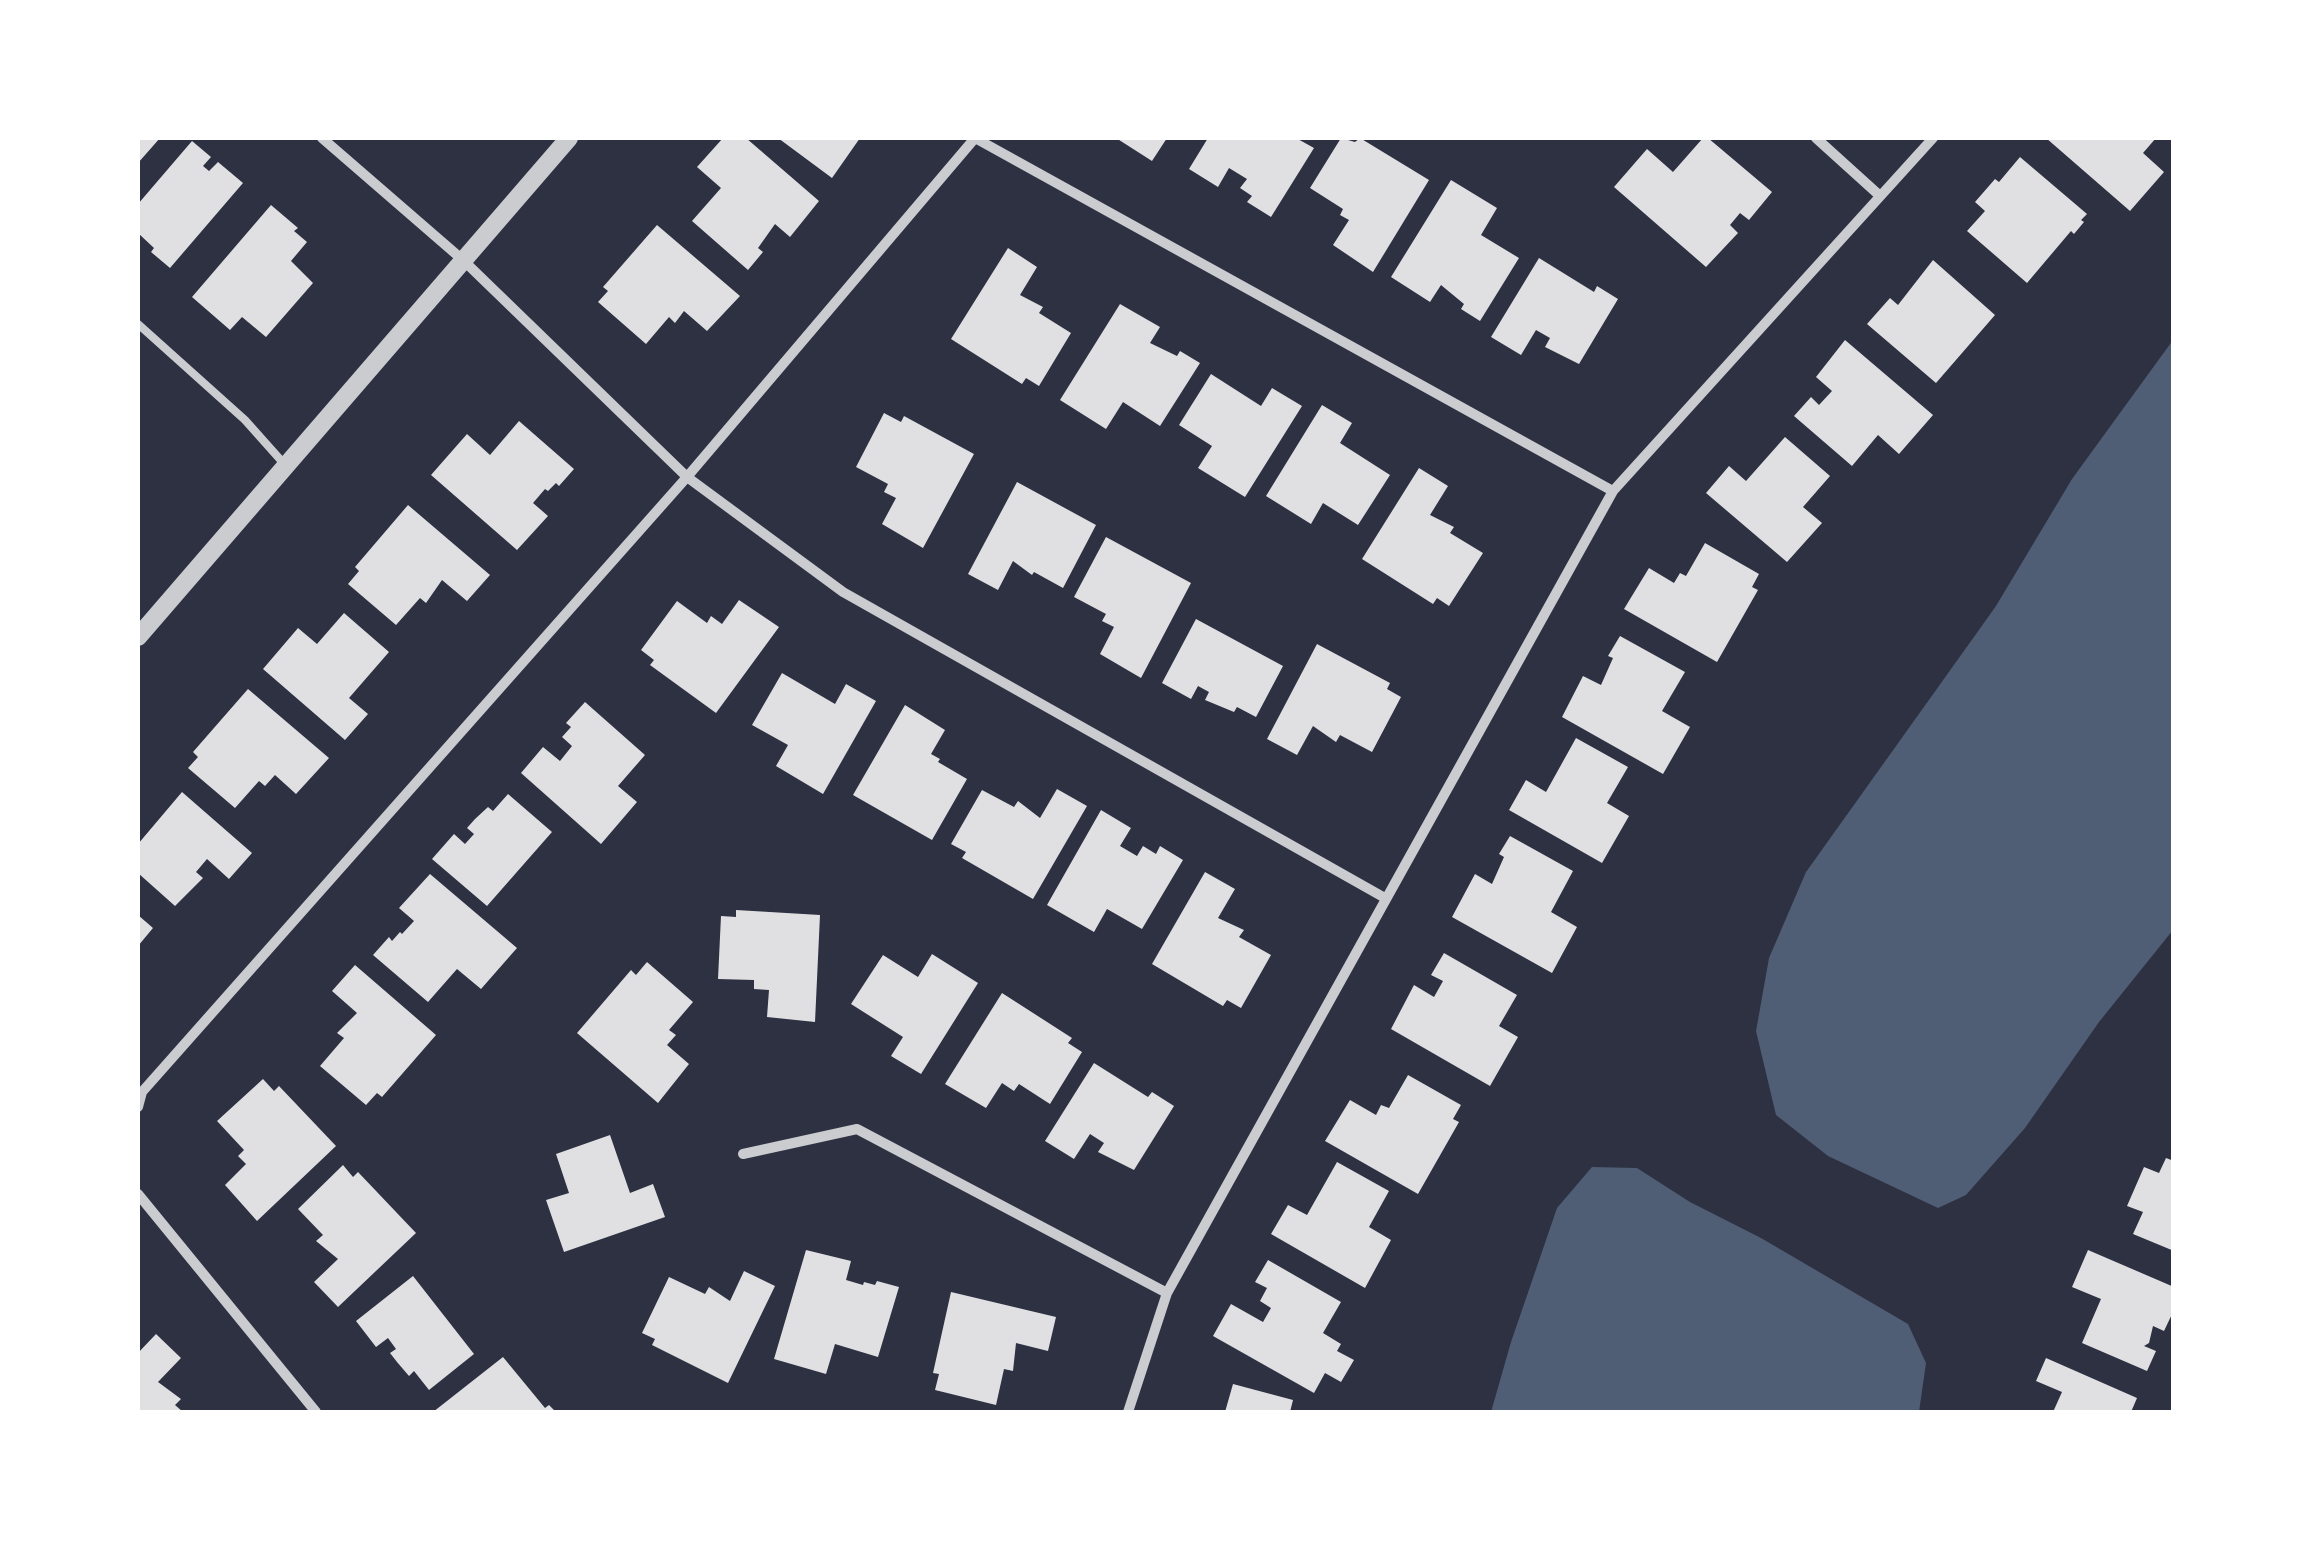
<!DOCTYPE html>
<style>
body{margin:0}
#map{position:relative;width:2311px;height:1550px;overflow:hidden;background:#2d3142;font-family:"Titillium Web",sans-serif}
canvas{display:block}
.frame{position:absolute;inset:0;border:140px solid #fff;pointer-events:none}
</style>
<div id="map">
<canvas width="2311" height="1550"></canvas>
<div class="frame"></div>
</div>
<script>
const g = document.querySelector('canvas').getContext('2d');
g.lineJoin = 'round';
function paint(path, color) {
  g.fillStyle = color;
  g.fill(path, 'evenodd');
}
function toPath(rows) {
  const path = new Path2D();
  for (const r of rows) {
    path.moveTo(r[0], r[1]);
    for (let i = 2; i < r.length; i += 2) path.lineTo(r[i], r[i + 1]);
  }
  return path;
}
function stroke(path, color, width, dash) {
  g.strokeStyle = color;
  g.lineWidth = width;
  g.lineCap = dash ? 'butt' : 'round';
  g.setLineDash(dash || []);
  g.stroke(path);
}
paint(toPath([
 [2173,340,2173,930,2099,1022,2025,1128,1966,1195,1938,1208,1828,1156,1776,1115,1756,1031,1769,958,1806,872,1996,606,2072,479],
 [1592,1167,1637,1168,1690,1202,1761,1238,1908,1324,1926,1363,1919,1412,1491,1412,1511,1342,1557,1208]
]), '#4f5d75');
paint(toPath([
 [138,138,160,138,138,163],
 [723,138,746,138,819,201,790,237,775,224,758,248,763,252,748,270,692,221,721,188,697,167],
 [778,138,860,138,832,178],
 [1116,138,1167,138,1152,161],
 [1208,138,1296,138,1314,148,1271,217,1247,202,1252,196,1240,188,1247,179,1229,168,1218,187,1189,169],
 [1341,138,1355,142,1360,138,1429,180,1373,272,1333,245,1349,220,1340,215,1343,209,1310,188],
 [1703,138,1708,138,1772,192,1749,220,1740,213,1730,225,1738,233,1706,267,1614,187,1647,149,1673,172],
 [2046,138,2156,138,2143,153,2164,172,2130,211],
 [192,141,211,157,203,166,209,171,218,162,243,183,170,268,151,252,154,248,138,233,138,204],
 [2020,157,2087,214,2081,220,2084,222,2074,234,2071,231,2027,283,1967,231,1985,211,1975,202,1995,179,1999,182],
 [1451,180,1497,208,1481,235,1519,258,1480,321,1461,309,1464,304,1441,285,1430,302,1391,277],
 [271,205,298,228,294,231,307,242,291,261,313,283,266,337,242,317,230,330,192,297],
 [657,225,740,296,707,331,684,311,675,323,669,317,646,344,598,302,608,291,603,287],
 [1008,248,1037,267,1020,295,1043,307,1039,313,1071,333,1039,386,1026,378,1022,384,951,339],
 [1539,258,1594,292,1597,286,1618,299,1579,364,1545,347,1550,338,1536,330,1521,355,1491,337],
 [1933,260,1995,315,1936,383,1867,324,1890,298,1898,305],
 [1120,304,1160,327,1150,343,1177,356,1180,351,1200,363,1160,426,1123,402,1106,429,1060,400],
 [1845,340,1933,415,1899,454,1878,435,1852,466,1794,416,1811,397,1819,405,1832,391,1816,377],
 [1211,374,1261,406,1272,388,1302,406,1245,497,1198,468,1212,446,1179,425],
 [1322,405,1352,423,1340,443,1390,475,1358,525,1323,503,1311,524,1266,496],
 [884,413,901,422,904,416,974,454,923,548,882,524,896,498,884,492,888,484,856,467],
 [519,421,574,469,559,486,556,483,548,491,545,489,533,503,548,516,517,550,431,475,467,434,490,455],
 [1785,437,1830,476,1803,507,1822,523,1787,562,1706,493,1729,466,1746,481],
 [1419,468,1448,486,1430,515,1454,527,1450,533,1483,553,1449,606,1437,598,1433,604,1362,559],
 [1017,482,1096,525,1063,588,1034,572,1032,575,1013,561,998,590,968,574],
 [408,505,490,575,467,601,442,580,426,603,420,598,396,625,348,584,359,571,355,567],
 [1106,537,1191,583,1141,678,1100,654,1114,627,1102,621,1106,614,1074,597],
 [1705,543,1759,574,1752,587,1758,590,1717,662,1624,609,1649,568,1674,583,1680,573,1686,576],
 [739,600,779,627,716,713,650,665,654,660,641,650,677,601,707,623,711,616,722,624],
 [344,613,389,652,349,698,368,714,345,740,263,669,298,628,317,644],
 [1196,619,1283,666,1256,717,1237,707,1234,712,1205,700,1209,692,1198,686,1191,699,1162,683],
 [1620,636,1685,672,1662,711,1690,727,1663,774,1562,717,1583,676,1601,685,1613,658,1608,656],
 [1317,644,1390,683,1387,689,1401,697,1372,752,1340,735,1336,742,1313,726,1297,755,1267,739],
 [782,673,835,704,846,684,876,701,823,794,776,766,788,745,752,725],
 [248,689,329,758,296,794,275,775,265,786,259,781,235,808,188,768,198,757,193,752],
 [585,702,645,755,618,786,637,802,601,844,521,773,543,747,560,761,572,746,562,737,571,727,566,723],
 [905,705,945,730,931,754,940,759,938,762,967,779,932,840,853,795],
 [1576,738,1628,767,1607,803,1629,816,1602,863,1509,810,1526,780,1546,792],
 [1057,789,1087,806,1033,899,962,858,966,852,951,844,982,790,1014,807,1018,801,1040,818],
 [182,792,252,853,229,879,207,859,196,872,203,878,175,906,138,873,138,844],
 [508,794,552,832,487,906,432,859,454,834,465,844,474,834,467,828,475,819,488,807,493,811],
 [1101,810,1131,828,1120,846,1137,856,1143,846,1156,854,1160,846,1183,860,1142,929,1107,909,1094,932,1047,905],
 [1510,836,1573,871,1551,912,1577,927,1552,973,1452,917,1475,874,1492,884,1504,857,1499,854],
 [1205,872,1235,889,1218,918,1244,930,1239,937,1271,955,1241,1008,1227,1000,1223,1006,1152,964],
 [430,874,517,948,481,989,457,969,428,1002,373,955,389,937,392,941,400,932,402,934,414,921,399,908],
 [736,910,820,915,815,1022,767,1017,769,990,754,989,754,980,718,979,721,916,736,917],
 [138,915,153,928,138,946],
 [1444,953,1517,995,1499,1026,1518,1037,1490,1086,1391,1029,1414,985,1434,997,1443,981,1431,975],
 [932,954,978,983,921,1074,891,1056,903,1037,851,1004,883,955,918,977],
 [647,962,693,1002,669,1030,676,1035,667,1045,689,1064,658,1103,577,1033,631,970,636,975],
 [355,965,436,1035,382,1097,377,1093,366,1105,320,1066,344,1038,337,1033,357,1013,332,991],
 [1002,993,1072,1038,1068,1043,1082,1052,1050,1104,1019,1084,1014,1091,1002,1083,986,1108,945,1084],
 [1094,1063,1148,1097,1152,1092,1174,1106,1134,1170,1098,1152,1104,1143,1090,1134,1074,1159,1045,1141],
 [1408,1075,1461,1105,1453,1119,1459,1122,1418,1194,1325,1141,1350,1100,1376,1115,1381,1105,1389,1108],
 [263,1079,274,1091,279,1086,336,1146,257,1221,225,1185,246,1164,238,1156,244,1150,217,1121],
 [610,1135,630,1193,653,1184,665,1217,564,1252,546,1200,569,1193,556,1154],
 [2166,1158,2174,1161,2174,1251,2133,1234,2143,1212,2127,1206,2144,1167,2159,1173],
 [1337,1162,1389,1191,1369,1227,1391,1240,1365,1288,1271,1234,1288,1205,1307,1215],
 [343,1165,353,1177,358,1172,416,1233,338,1307,314,1282,338,1259,316,1241,323,1235,298,1209],
 [806,1250,851,1261,846,1280,863,1285,864,1282,875,1285,877,1281,899,1287,878,1357,835,1344,826,1374,774,1359],
 [2088,1250,2174,1287,2174,1310,2164,1331,2153,1326,2149,1343,2144,1346,2156,1351,2147,1371,2082,1343,2101,1299,2072,1287],
 [1268,1260,1341,1302,1323,1333,1341,1344,1337,1351,1354,1360,1341,1382,1325,1373,1314,1393,1213,1336,1231,1304,1263,1322,1271,1308,1260,1301,1267,1288,1255,1282],
 [744,1271,775,1286,728,1383,652,1345,655,1339,642,1333,669,1277,705,1294,709,1287,730,1301],
 [413,1276,474,1354,429,1390,414,1371,409,1376,397,1362,390,1353,396,1349,388,1338,376,1347,356,1321],
 [951,1292,1056,1317,1048,1351,1016,1343,1013,1371,1004,1369,996,1405,935,1390,939,1374,933,1373],
 [156,1334,181,1358,158,1382,181,1399,175,1405,183,1412,138,1412,138,1353],
 [503,1357,545,1408,549,1405,556,1412,433,1412],
 [2046,1358,2137,1398,2131,1412,2053,1412,2062,1392,2036,1381],
 [1233,1384,1293,1400,1290,1412,1225,1412]
]), '#e0e0e3');
stroke(toPath([
 [138,324,245,420,286,466]
]), '#caccd0', 8);
stroke(toPath([
 [322,138,464,261,687,477,843,592,1385,898],
 [975,138,1613,491],
 [1816,138,1879,195],
 [138,1107,142,1092,687,477,975,138],
 [743,1154,857,1129,1167,1293],
 [138,1194,316,1412],
 [1128,1412,1167,1293,1613,491,1933,138]
]), '#caccd0', 10);
stroke(toPath([
 [138,637,569,138]
]), '#caccd0', 18);
</script>
